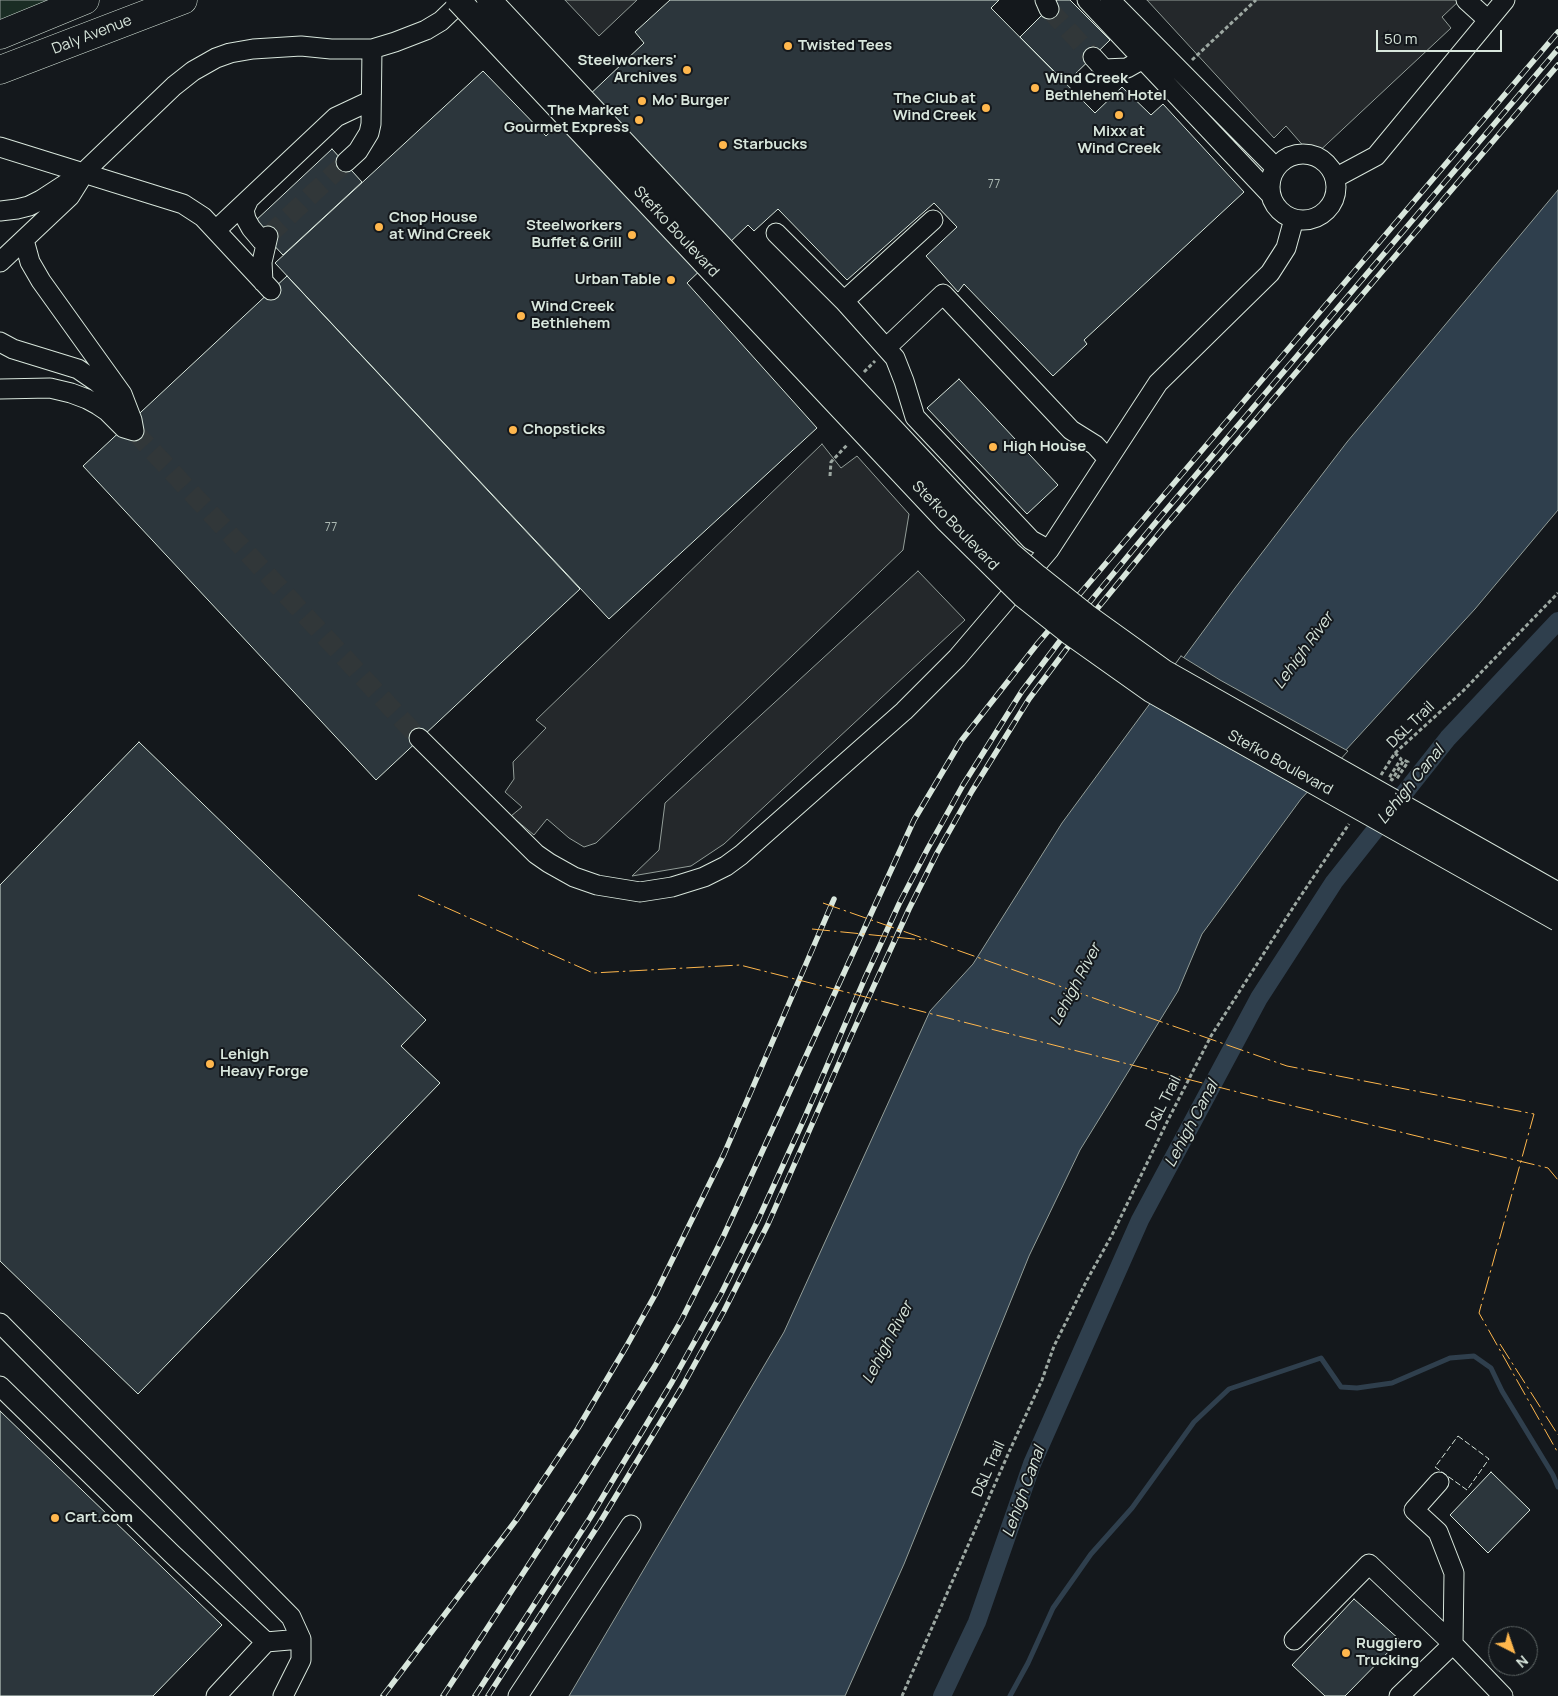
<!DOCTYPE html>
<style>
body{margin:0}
#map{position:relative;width:1558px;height:1696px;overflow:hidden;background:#14181c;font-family:Manrope,sans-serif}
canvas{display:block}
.north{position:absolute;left:1488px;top:1626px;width:50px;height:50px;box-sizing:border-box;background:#14181c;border:1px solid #626a69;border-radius:50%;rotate:139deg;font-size:14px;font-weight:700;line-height:20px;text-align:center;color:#d8e6dc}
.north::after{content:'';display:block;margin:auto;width:18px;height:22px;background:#ffb74d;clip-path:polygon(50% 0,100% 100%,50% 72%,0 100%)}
.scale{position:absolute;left:1376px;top:30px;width:126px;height:22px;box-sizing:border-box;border:2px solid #d8e6dc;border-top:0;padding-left:6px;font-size:15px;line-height:18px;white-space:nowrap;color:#d8e6dc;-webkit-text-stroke:4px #14181c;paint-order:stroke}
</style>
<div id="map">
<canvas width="1558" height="1696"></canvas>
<div class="north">N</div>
<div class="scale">50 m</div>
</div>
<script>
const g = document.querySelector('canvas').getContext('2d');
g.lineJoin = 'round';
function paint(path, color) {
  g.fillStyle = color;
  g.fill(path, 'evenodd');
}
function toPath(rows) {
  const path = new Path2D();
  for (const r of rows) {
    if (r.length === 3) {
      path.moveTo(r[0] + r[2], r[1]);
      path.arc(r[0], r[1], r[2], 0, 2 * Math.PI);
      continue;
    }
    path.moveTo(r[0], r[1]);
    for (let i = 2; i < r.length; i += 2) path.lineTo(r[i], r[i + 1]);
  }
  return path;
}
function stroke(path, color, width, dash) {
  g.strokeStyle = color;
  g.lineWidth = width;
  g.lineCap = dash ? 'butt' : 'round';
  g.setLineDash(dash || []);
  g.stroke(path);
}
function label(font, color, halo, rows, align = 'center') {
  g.font = font + ' Manrope,sans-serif';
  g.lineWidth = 4;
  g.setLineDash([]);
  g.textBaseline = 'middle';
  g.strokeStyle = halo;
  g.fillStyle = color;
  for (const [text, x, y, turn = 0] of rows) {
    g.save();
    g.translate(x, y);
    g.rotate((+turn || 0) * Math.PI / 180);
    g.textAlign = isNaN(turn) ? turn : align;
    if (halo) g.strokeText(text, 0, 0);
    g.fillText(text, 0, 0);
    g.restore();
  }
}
const green = toPath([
 [0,0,50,0,0,21,0,0]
]);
paint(green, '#1a2d24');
stroke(green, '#939e99', 1);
const parking = toPath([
 [565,0,637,0,599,36,565,0],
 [1147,0,1460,0,1442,17,1451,28,1313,157,1286,126,1274,138,1147,0],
 [822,444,841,468,857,456,909,514,903,550,596,843,584,847,569,838,547,819,534,835,511,816,522,807,505,792,514,779,513,762,546,728,536,720,822,444],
 [918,571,965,620,724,844,691,866,632,876,659,850,665,803,918,571]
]);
paint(parking, '#24282b');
stroke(parking, '#939e99', 1);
const water = toPath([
 [1558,190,1558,510,1475,609,1301,799,1202,934,1178,991,1080,1150,1029,1256,904,1564,845,1696,569,1696,784,1332,930,1011,973,964,1062,823,1235,588,1347,442,1558,190]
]);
paint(water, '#2f3f4d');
stroke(water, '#939e99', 1);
const pier = toPath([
 [1181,656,1220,680,1348,751,1310,793,1191,727,1148,702,1181,656]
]);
paint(pier, '#14181c');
stroke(pier, '#939e99', 1);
stroke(toPath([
 [1010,1696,1028,1663,1053,1608,1091,1554,1132,1508,1194,1422,1229,1389,1321,1358,1341,1387,1357,1388,1392,1383,1450,1358,1474,1356,1491,1368,1502,1391,1553,1475,1558,1487]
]), '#2f3f4d', 5);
stroke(toPath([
 [942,1696,977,1622,1032,1464,1140,1220,1259,998,1334,882,1448,738,1558,621]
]), '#2f3f4d', 18);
const building = toPath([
 [670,0,999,0,991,8,1095,113,1122,87,1151,115,1163,104,1244,192,1084,340,1087,344,1053,376,964,284,958,292,926,256,957,227,934,203,847,280,778,209,754,231,748,225,687,283,817,428,609,619,275,263,483,71,546,136,644,43,635,32,670,0],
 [1057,0,1070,0,1110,40,1066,83,1020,37,1057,0],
 [332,149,362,182,283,255,253,223,332,149],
 [287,276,580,589,376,780,83,466,287,276],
 [959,379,1058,485,1027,514,927,408,959,379],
 [139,742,426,1020,401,1046,440,1083,138,1394,0,1261,0,885,139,742],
 [0,1411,222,1625,153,1696,0,1696,0,1411],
 [1491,1472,1530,1510,1488,1553,1450,1515,1491,1472],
 [1354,1599,1400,1640,1345,1696,1325,1696,1292,1665,1354,1599]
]);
paint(building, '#2c363c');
stroke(building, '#d8e6dc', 1);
stroke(toPath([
 [1049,9,1093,57],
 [268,236,346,162],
 [134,431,419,738]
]), '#313739', 19, [19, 9]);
const minor = toPath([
 [1045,0,1049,9],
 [1087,0,1270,194],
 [1110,0,1276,168],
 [1466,0,1488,20],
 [1093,57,1104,69,1127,68,1143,59,1151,51],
 [0,147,183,204,203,217,271,290],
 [1303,187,33],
 [346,162,358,151,369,133,371,124,372,49],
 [1335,178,1376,156,1505,0],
 [249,199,244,210,246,219,251,228,262,241],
 [0,211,17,209,29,206,41,200,84,172,174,86,193,71,216,58,230,53,253,49,301,46,331,49,372,49,395,42,426,30,441,21,463,0],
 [216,230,336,117,370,101],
 [776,233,844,301,895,358,904,381,915,417,1031,540,1049,550],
 [0,262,70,196,80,180],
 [263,282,262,262,268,236],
 [844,301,933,220],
 [0,342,13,349,78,369,97,382,118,401],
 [886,348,943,294,1071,430,1095,445,1108,459],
 [0,389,50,388,71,393,87,399,98,405,107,411,124,428,134,431,132,420,122,394,41,281,30,262,24,240],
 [419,738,536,854,549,863,574,877,597,885,640,892,672,887,704,877,726,866,741,855,904,711,957,658,1049,550,1158,383,1270,273,1286,248,1294,219],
 [0,1323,291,1617,301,1639,301,1660,283,1696],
 [0,1386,172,1554,266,1642,216,1696],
 [1294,1640,1369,1564,1453,1644,1503,1696],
 [266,1642,301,1639],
 [518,1696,631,1525],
 [1399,1696,1453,1644,1454,1573,1438,1532,1414,1510,1439,1482]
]);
const highway = toPath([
 [0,35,85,0],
 [0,70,183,0]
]);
stroke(minor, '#d8e6dc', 21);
stroke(highway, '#d8e6dc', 29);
stroke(toPath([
 [1192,60,1256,0],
 [864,372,875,361],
 [830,476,831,462,848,444],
 [1395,753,1401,759,1389,778,1392,780,1404,760,1408,762,1396,780],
 [1381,775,1395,753,1463,691,1558,593],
 [902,1696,1009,1452,1042,1380,1054,1346,1087,1280,1112,1235,1168,1120,1211,1036,1296,903,1349,824]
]), '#9da8a2', 3, [4, 2.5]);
stroke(minor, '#14181c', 19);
stroke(highway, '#14181c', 28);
const rail = toPath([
 [383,1696,517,1519,578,1428,626,1347,655,1295,724,1154,834,899],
 [443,1696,580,1486,655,1366,682,1319,724,1235,914,820,961,741,1038,643,1558,32],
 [475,1696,590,1518,672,1382,721,1294,758,1220,805,1117,865,978,899,904,928,848,963,785,1022,691,1084,609,1161,516,1558,49],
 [488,1696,599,1524,682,1387,724,1311,768,1224,851,1036,909,909,937,853,972,791,1029,699,1092,615,1161,531,1558,65]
]);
stroke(rail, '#d8e6dc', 5.5);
stroke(rail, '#14181c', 4, [11]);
const majorBridge = toPath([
 [458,0,948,521,1023,595,1072,634,1151,690,1558,919],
 [489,0,963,506,1009,553,1037,577,1086,616,1164,672,1558,895]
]);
stroke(majorBridge, '#d8e6dc', 26, []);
stroke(majorBridge, '#14181c', 24);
stroke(toPath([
 [1458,1436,1489,1459,1467,1490,1435,1467,1458,1436]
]), '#d8e6dc', 1, [6, 2.5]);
stroke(toPath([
 [418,895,593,973,740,965,1273,1101,1548,1168,1558,1180],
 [823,903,1287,1066,1534,1114,1479,1313,1558,1453],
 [812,929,924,940],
 [1500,1344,1558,1435]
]), '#ffb74d', 1, [18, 4, 2.5, 4]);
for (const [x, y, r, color] of [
 [788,46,5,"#ffb74d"],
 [687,70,5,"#ffb74d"],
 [1035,88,5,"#ffb74d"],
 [642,101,5,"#ffb74d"],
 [986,108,5,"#ffb74d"],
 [1119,115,5,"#ffb74d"],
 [639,120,5,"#ffb74d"],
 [723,145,5,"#ffb74d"],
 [379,227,5,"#ffb74d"],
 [632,235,5,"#ffb74d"],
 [671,280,5,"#ffb74d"],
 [521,316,5,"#ffb74d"],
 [513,430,5,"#ffb74d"],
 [993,447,5,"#ffb74d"],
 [210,1064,5,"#ffb74d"],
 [55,1518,5,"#ffb74d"],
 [1346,1653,5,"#ffb74d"]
]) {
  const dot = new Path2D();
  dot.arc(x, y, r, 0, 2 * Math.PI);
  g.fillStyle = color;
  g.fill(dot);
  stroke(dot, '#14181c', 2);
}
label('12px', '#adbab4', null, [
 ["77",994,185],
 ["77",331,528]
]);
label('15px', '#d8e6dc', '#14181c', [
 ["Daly Avenue",92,35,-21],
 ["Stefko Boulevard",676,232,47],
 ["Stefko Boulevard",955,526,46],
 ["D&L Trail",1411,725,-44],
 ["Stefko Boulevard",1280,763,29],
 ["D&L Trail",1164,1103,-63],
 ["D&L Trail",989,1469,-66]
]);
label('bold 15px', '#d8e6dc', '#14181c', [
 ["Twisted Tees",798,46],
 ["Steelworkers'",677,61,"right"],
 ["Archives",677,78,"right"],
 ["Wind Creek",1045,79],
 ["Bethlehem Hotel",1045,96],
 ["The Club at",976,99,"right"],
 ["Wind Creek",976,116,"right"],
 ["Mo' Burger",652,101],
 ["The Market",629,111,"right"],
 ["Gourmet Express",629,128,"right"],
 ["Mixx at",1119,132,"center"],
 ["Wind Creek",1119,149,"center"],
 ["Starbucks",733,145],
 ["Chop House",389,218],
 ["at Wind Creek",389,235],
 ["Steelworkers",622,226,"right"],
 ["Buffet & Grill",622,243,"right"],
 ["Urban Table",661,280,"right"],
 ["Wind Creek",531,307],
 ["Bethlehem",531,324],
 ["Chopsticks",523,430],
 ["High House",1003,447],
 ["Lehigh",220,1055],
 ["Heavy Forge",220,1072],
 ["Cart.com",65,1518],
 ["Ruggiero",1356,1644],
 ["Trucking",1356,1661]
], 'left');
label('italic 16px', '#d8e6dc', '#14181c', [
 ["Lehigh River",1304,651,-54],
 ["Lehigh Canal",1411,785,-51],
 ["Lehigh River",1076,985,-62],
 ["Lehigh Canal",1192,1124,-62],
 ["Lehigh River",888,1343,-62],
 ["Lehigh Canal",1024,1492,-70]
]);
</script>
